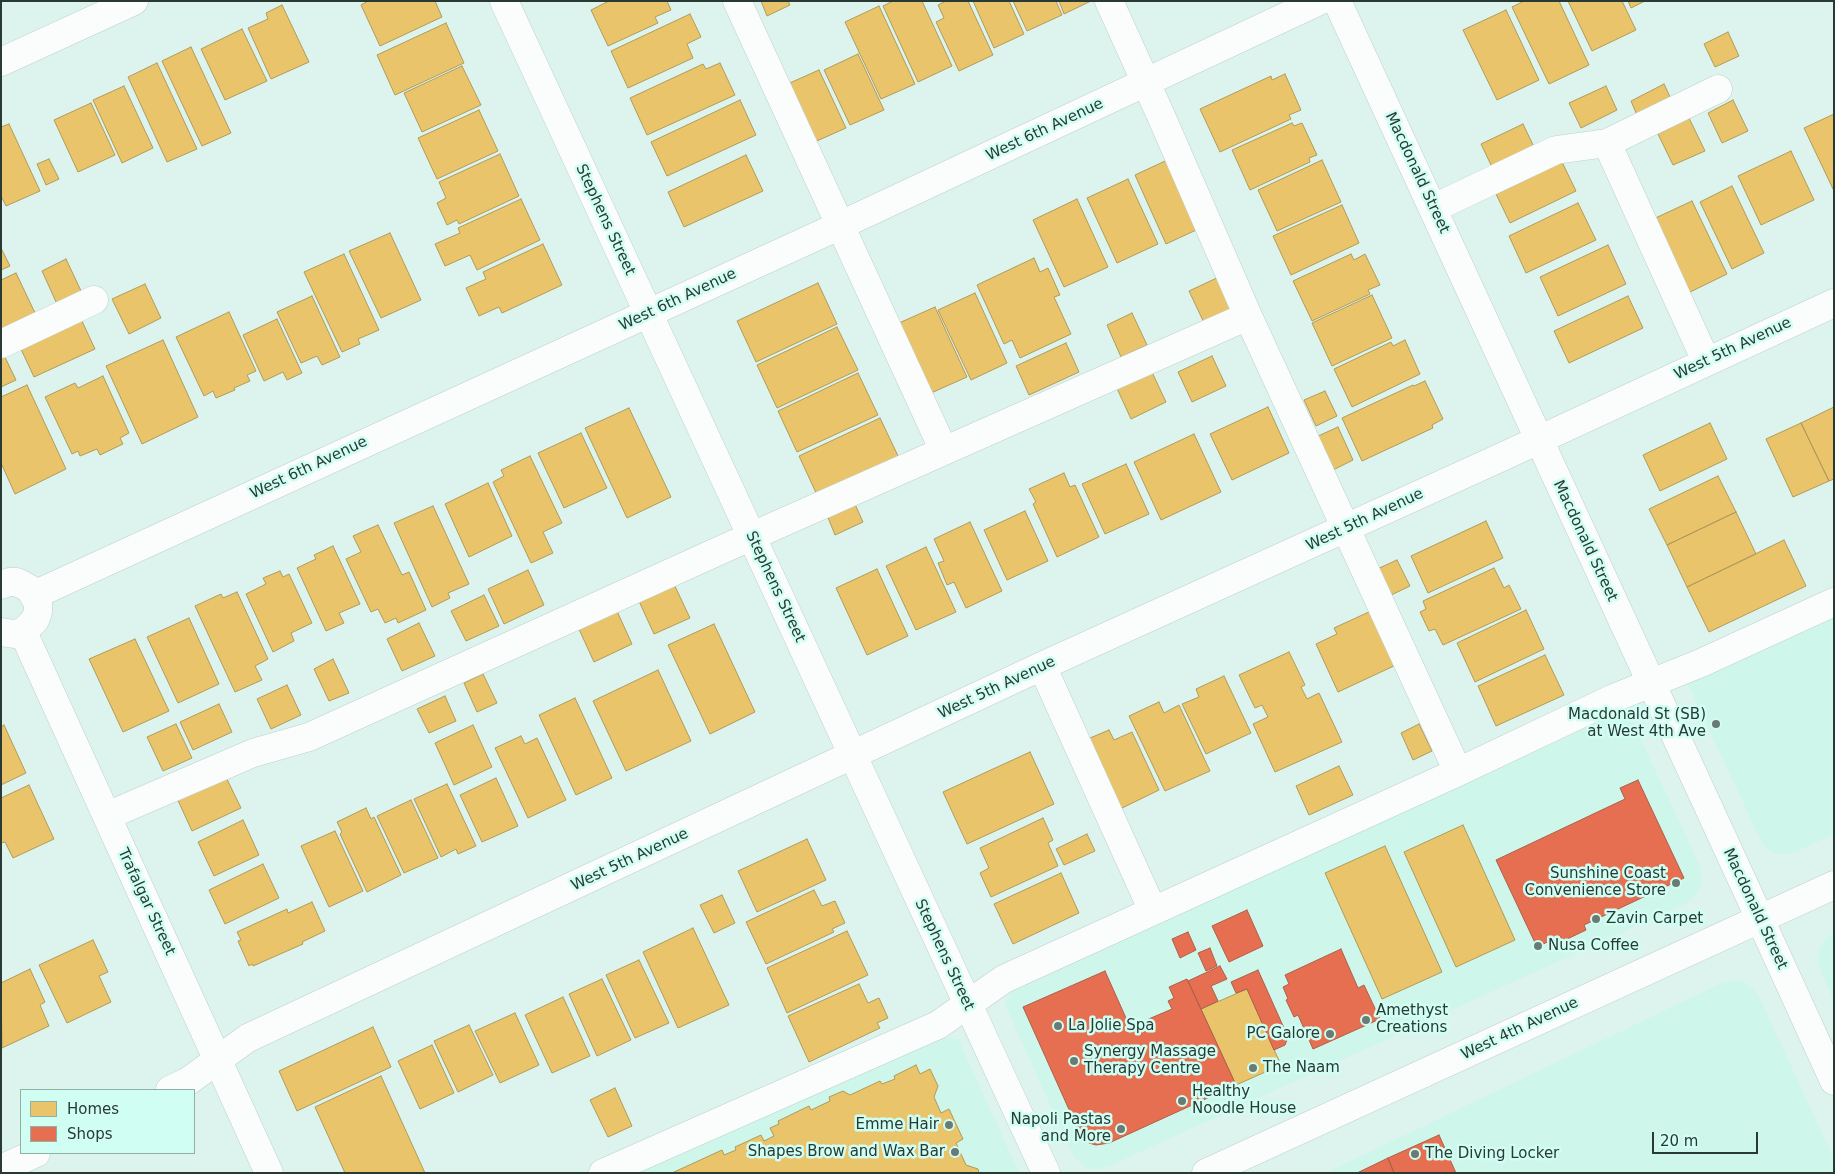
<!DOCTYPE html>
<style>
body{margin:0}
#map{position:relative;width:1835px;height:1174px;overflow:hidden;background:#dcf4ed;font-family:"DejaVu Sans",sans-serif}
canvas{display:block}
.frame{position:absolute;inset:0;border:2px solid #293a35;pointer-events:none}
.legend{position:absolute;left:20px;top:1089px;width:175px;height:65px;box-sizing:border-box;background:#d1fef2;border:1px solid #8eb0a6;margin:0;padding:6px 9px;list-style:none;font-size:15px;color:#293a35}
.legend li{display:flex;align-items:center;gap:10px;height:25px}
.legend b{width:25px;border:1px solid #8eb0a6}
.scale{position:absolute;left:1652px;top:1132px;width:106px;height:22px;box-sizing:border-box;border:2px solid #293a35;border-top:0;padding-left:6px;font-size:15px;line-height:18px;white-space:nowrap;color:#293a35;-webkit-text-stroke:4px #d1fef2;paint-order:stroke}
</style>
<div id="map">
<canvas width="1835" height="1174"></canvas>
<div class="frame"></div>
<ul class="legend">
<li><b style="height:14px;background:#e9c46a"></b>Homes</li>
<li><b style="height:14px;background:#e76f51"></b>Shops</li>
</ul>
<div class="scale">20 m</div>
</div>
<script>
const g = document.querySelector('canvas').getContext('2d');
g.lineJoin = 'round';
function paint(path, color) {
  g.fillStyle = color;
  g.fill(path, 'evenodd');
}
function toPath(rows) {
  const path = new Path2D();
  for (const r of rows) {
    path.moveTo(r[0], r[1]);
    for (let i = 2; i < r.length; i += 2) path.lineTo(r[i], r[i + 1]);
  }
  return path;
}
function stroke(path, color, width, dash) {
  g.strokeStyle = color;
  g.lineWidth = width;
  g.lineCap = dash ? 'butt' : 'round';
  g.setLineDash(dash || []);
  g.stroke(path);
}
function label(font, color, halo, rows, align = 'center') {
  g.font = font + ' "DejaVu Sans",sans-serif';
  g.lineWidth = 5;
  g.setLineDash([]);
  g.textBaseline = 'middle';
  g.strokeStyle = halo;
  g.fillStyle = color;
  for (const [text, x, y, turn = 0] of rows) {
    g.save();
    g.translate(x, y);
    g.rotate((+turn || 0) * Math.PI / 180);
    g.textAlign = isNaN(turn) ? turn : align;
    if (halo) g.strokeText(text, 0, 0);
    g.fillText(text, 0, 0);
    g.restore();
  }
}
paint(toPath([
 [1834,612,1834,834,1797,851,1787,854,1778,854,1769,850,1762,843,1688,684,1703,673],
 [1610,709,1628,712,1699,864,1702,874,1701,885,1696,895,1686,903,1109,1166,1096,1169,1085,1167,1075,1158,1069,1147,1005,1004,1011,992],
 [1834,933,1834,1001,1822,974,1818,959,1820,948,1826,938],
 [1732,981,1743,982,1751,987,1759,997,1834,1159,1834,1173,1326,1173,1724,982],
 [943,1038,958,1039,1019,1173,633,1173]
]), '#cef6eb');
const homes = toPath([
 [368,1,435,1,442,17,380,46,361,5,368,1],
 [609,1,667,1,671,10,655,17,658,23,608,46,591,10,609,1],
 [761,1,788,1,790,5,767,16,761,1],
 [893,1,922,1,952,66,918,82,883,6,893,1],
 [946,1,968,1,993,55,959,71,936,22,944,18,938,5,946,1],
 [973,1,1009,1,1024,34,994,48,973,1],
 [1013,1,1056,1,1062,15,1027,31,1013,1],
 [1059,1,1091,1,1064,14,1059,1],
 [1524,1,1559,1,1589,65,1549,84,1512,7,1524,1],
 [1568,1,1622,1,1636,30,1592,51,1568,1],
 [1628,1,1645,1,1631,8,1628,1],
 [282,5,309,62,271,79,248,28,268,19,266,13,282,5],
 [879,6,915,84,881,99,845,22,879,6],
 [1506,10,1539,80,1497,100,1463,30,1506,10],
 [690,14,701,37,687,44,693,58,628,88,611,51,690,14],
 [446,23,464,63,395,95,377,55,446,23],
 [242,29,267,81,225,100,201,49,242,29],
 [1728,32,1739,56,1715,67,1704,44,1728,32],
 [191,47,231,133,202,146,162,61,191,47],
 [858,54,884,110,850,125,824,70,858,54],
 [157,63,197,149,167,162,128,77,157,63],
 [720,63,735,95,647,135,630,98,703,64,706,69,720,63],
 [462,66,481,105,422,132,404,93,462,66],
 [819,70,846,128,810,144,783,86,819,70],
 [1285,74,1301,110,1289,115,1291,119,1220,152,1200,109,1271,76,1272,80,1285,74],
 [1664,84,1671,99,1637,115,1631,101,1664,84],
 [124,86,153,148,122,163,93,100,124,86],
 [1606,86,1617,110,1581,128,1569,103,1606,86],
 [740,100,756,135,667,176,651,142,740,100],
 [1733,100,1748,131,1722,143,1708,113,1733,100],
 [91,103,115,155,78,172,54,120,91,103],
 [479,110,498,151,437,179,418,138,479,110],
 [1834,114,1834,191,1804,128,1834,114],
 [1689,118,1705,151,1673,165,1658,134,1689,118],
 [1292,123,1294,126,1302,123,1317,155,1309,158,1310,162,1250,190,1232,150,1292,123],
 [9,124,40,191,6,206,1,196,1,127,9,124],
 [1523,124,1534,147,1492,167,1481,144,1523,124],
 [1791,151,1814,200,1761,225,1738,176,1791,151],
 [500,154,519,196,459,224,457,220,447,225,437,203,446,198,439,182,500,154],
 [746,155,763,191,684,227,668,192,746,155],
 [1176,156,1207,225,1166,244,1135,175,1176,156],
 [49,159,59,179,46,185,37,164,49,159],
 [1322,160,1341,202,1277,231,1258,190,1322,160],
 [1562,162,1576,191,1510,223,1496,194,1562,162],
 [1128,179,1158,244,1117,263,1087,198,1128,179],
 [1732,186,1764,253,1732,269,1700,202,1732,186],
 [521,199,540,240,477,270,470,255,445,266,435,244,460,233,458,228,521,199],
 [1077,199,1108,267,1064,287,1033,220,1077,199],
 [1692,201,1727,274,1684,295,1649,221,1692,201],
 [1578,203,1596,240,1526,273,1509,236,1578,203],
 [1342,205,1359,243,1291,275,1273,236,1342,205],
 [390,233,421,300,381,318,349,251,390,233],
 [543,244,562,285,502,313,499,307,479,316,466,288,486,279,483,272,543,244],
 [1608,245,1626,284,1558,316,1540,277,1608,245],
 [1,248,10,266,1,270,1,248],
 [344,254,379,330,358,339,360,344,342,352,304,272,344,254],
 [1351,254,1354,260,1365,254,1380,285,1368,290,1370,294,1312,321,1293,281,1351,254],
 [1034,258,1040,272,1048,268,1060,295,1054,297,1071,334,1020,358,1012,340,1004,344,977,285,1034,258],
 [66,259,82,293,57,304,42,271,66,259],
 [16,273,36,315,1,331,1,280,16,273],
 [1221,276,1238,312,1206,327,1189,291,1221,276],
 [818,283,837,324,756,362,737,321,818,283],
 [145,284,161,318,129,334,112,299,145,284],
 [975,293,1007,363,971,380,938,310,975,293],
 [1372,295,1392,338,1332,366,1312,323,1372,295],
 [312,296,340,357,322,365,317,356,301,363,277,312,312,296],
 [1628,296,1643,328,1569,363,1554,331,1628,296],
 [935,307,967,377,931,393,899,323,935,307],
 [229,312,256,371,247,375,250,381,234,388,235,390,216,398,213,391,204,396,176,337,229,312],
 [1132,313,1147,345,1121,357,1107,325,1132,313],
 [81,319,95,349,34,377,20,347,81,319],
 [277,319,302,373,287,380,283,372,264,381,243,335,277,319],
 [837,327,858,370,777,408,757,365,837,327],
 [163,340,198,417,142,444,106,366,163,340],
 [1405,340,1420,374,1352,407,1334,369,1391,342,1393,346,1405,340],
 [1066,343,1079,372,1029,395,1016,366,1066,343],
 [1,349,16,380,1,387,1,349],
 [1212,356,1226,386,1192,402,1178,372,1212,356],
 [1150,368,1166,402,1131,419,1115,384,1150,368],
 [858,373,878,415,797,452,778,411,858,373],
 [103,376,129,433,120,438,123,444,100,455,97,449,80,456,78,451,72,454,45,397,75,383,78,388,103,376],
 [1425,381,1443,419,1432,425,1433,428,1362,461,1342,418,1413,385,1414,386,1425,381],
 [27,385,66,469,15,494,1,463,1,397,27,385],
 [1325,391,1337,416,1316,426,1304,400,1325,391],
 [1268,407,1289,453,1232,480,1210,434,1268,407],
 [1834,407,1834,479,1829,481,1801,423,1834,407],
 [629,408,671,497,627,518,585,428,629,408],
 [880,418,900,460,818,497,799,456,880,418],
 [1710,423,1727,459,1660,491,1643,455,1710,423],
 [1801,423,1829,481,1793,497,1766,439,1801,423],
 [1338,427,1353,460,1331,471,1316,437,1338,427],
 [581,433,607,488,564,508,538,453,581,433],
 [1194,434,1221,492,1161,520,1134,462,1194,434],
 [530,456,562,523,543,532,553,553,531,563,493,482,504,476,501,470,530,456],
 [1126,464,1149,514,1105,534,1082,484,1126,464],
 [1064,473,1070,487,1075,485,1099,537,1057,557,1033,504,1036,502,1029,489,1064,473],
 [1718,476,1736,512,1667,545,1649,509,1718,476],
 [488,483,512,536,469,557,445,504,488,483],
 [854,502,863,522,835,535,827,515,854,502],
 [433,506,469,584,448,593,450,598,432,607,394,523,433,506],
 [1025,511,1048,561,1007,580,984,530,1025,511],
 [1736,512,1756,554,1687,587,1667,545,1736,512],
 [1486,521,1503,558,1428,593,1411,556,1486,521],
 [970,522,1002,591,966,608,954,582,947,585,938,563,944,561,934,539,970,522],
 [378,525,402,575,409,572,426,610,398,623,396,618,385,623,378,609,371,612,346,559,361,552,353,536,378,525],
 [1784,540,1806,586,1709,632,1687,587,1784,540],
 [333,546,360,604,339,613,344,623,326,631,297,568,316,559,314,555,333,546],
 [926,547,956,612,916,630,886,566,926,547],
 [1397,560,1410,586,1387,597,1375,570,1397,560],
 [1494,568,1504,588,1509,585,1521,609,1443,645,1435,629,1429,631,1420,612,1426,609,1423,601,1494,568],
 [877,569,908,636,867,655,836,588,877,569],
 [528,570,544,605,504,624,488,589,528,570],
 [280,571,283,577,289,574,312,623,291,633,294,641,273,652,246,594,266,584,263,578,280,571],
 [673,582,690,618,654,634,638,599,673,582],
 [237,592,268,659,255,666,262,680,235,692,195,606,221,594,223,598,237,592],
 [484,595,499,626,466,641,451,611,484,595],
 [616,609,632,644,594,662,578,627,616,609],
 [1526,610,1544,649,1475,682,1457,643,1526,610],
 [1371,611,1396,665,1338,692,1316,644,1337,634,1334,628,1371,611],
 [189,618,219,684,178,703,147,637,189,618],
 [419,623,435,656,402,671,387,639,419,623],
 [714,624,755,712,710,734,668,645,714,624],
 [135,639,169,711,123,732,89,659,135,639],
 [1289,652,1305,685,1301,687,1307,699,1319,693,1342,742,1275,772,1253,724,1268,717,1262,705,1255,708,1239,675,1289,652],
 [1545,655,1564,695,1496,726,1478,686,1545,655],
 [333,659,349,693,329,701,314,669,333,659],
 [658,670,691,741,626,771,593,701,658,670],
 [483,674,497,703,477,712,464,683,483,674],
 [1224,676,1251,733,1206,754,1182,704,1199,697,1196,689,1224,676],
 [287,685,301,715,271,729,257,699,287,685],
 [445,696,456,721,429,733,417,709,445,696],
 [575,698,612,778,576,795,539,715,575,698],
 [1159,702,1164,713,1179,705,1210,771,1165,791,1129,716,1159,702],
 [219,704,232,732,193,750,180,722,219,704],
 [176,724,192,758,163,771,147,737,176,724],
 [1419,724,1432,751,1413,760,1401,733,1419,724],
 [4,725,26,773,1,785,1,727,4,725],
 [473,725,492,767,454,785,435,743,473,725],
 [1109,730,1114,740,1132,732,1159,790,1116,811,1083,741,1109,730],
 [521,736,525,744,537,738,566,800,528,818,495,748,521,736],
 [1030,752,1054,804,967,844,943,792,1030,752],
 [1339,766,1353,795,1309,815,1296,786,1339,766],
 [224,773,241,808,192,831,176,796,224,773],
 [496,778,518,826,482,842,460,795,496,778],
 [447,784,476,846,458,854,456,849,441,857,414,799,447,784],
 [29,785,54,839,13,858,5,842,1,843,1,798,29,785],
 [411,800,438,858,404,873,377,816,411,800],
 [366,808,371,819,374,817,401,875,367,892,340,834,342,832,337,822,366,808],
 [1043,818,1053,840,1048,843,1058,866,991,897,980,873,989,868,980,848,1043,818],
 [243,820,259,855,214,876,198,842,243,820],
 [1463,825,1515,940,1456,967,1404,852,1463,825],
 [335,831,363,891,329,907,301,846,335,831],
 [1087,834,1095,851,1064,865,1056,849,1087,834],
 [807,839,826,880,757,912,738,871,807,839],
 [1385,846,1442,972,1382,999,1325,873,1385,846],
 [263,864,279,898,225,924,209,890,263,864],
 [1061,873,1079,913,1013,944,994,904,1061,873],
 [814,890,822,906,835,901,845,923,832,929,834,932,766,964,746,922,814,890],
 [722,895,735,923,714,933,700,905,722,895],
 [312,902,325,931,302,942,303,944,253,966,252,964,249,966,238,941,241,940,237,932,287,909,288,913,312,902],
 [693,928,729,1005,678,1028,643,952,693,928],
 [847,931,868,975,787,1013,767,968,847,931],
 [93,940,108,972,99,976,111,1002,67,1023,39,965,93,940],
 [639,960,669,1023,635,1038,606,975,639,960],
 [30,969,45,1002,40,1005,49,1026,2,1048,1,983,30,969],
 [602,979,631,1040,597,1056,569,994,602,979],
 [859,984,868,1003,879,998,888,1018,877,1023,880,1028,809,1062,788,1016,859,984],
 [1247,989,1281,1065,1236,1085,1201,1009,1247,989],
 [563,997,590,1056,552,1073,525,1015,563,997],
 [515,1013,539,1065,500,1083,475,1031,515,1013],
 [469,1025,493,1075,458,1092,434,1041,469,1025],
 [373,1027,391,1067,297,1111,279,1071,373,1027],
 [432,1045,454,1093,420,1109,398,1061,432,1045],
 [916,1065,920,1074,930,1069,938,1086,934,1097,941,1113,949,1109,963,1139,956,1143,966,1165,978,1169,979,1173,672,1173,722,1150,724,1155,736,1150,735,1147,761,1135,764,1141,774,1136,770,1128,779,1124,778,1121,809,1106,811,1110,830,1101,829,1097,843,1091,850,1095,880,1081,882,1084,895,1079,894,1076,916,1065],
 [381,1076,425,1173,345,1173,315,1107,381,1076],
 [615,1088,632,1126,608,1137,590,1100,615,1088]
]);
paint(homes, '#e9c46a');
stroke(homes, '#af9b5a', 1);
const shops = toPath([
 [1638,780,1684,878,1584,925,1586,930,1563,941,1560,936,1537,947,1496,860,1625,799,1620,788,1638,780],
 [1247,910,1263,946,1229,962,1212,926,1247,910],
 [1188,932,1196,950,1180,958,1172,939,1188,932],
 [1210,948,1217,966,1206,971,1198,953,1210,948],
 [1341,949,1358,988,1364,985,1380,1019,1313,1049,1298,1015,1294,1017,1286,1000,1288,999,1283,987,1289,984,1285,975,1341,949],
 [1220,966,1227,979,1211,986,1218,1001,1201,1009,1188,981,1220,966],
 [1258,970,1288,1037,1285,1045,1274,1050,1247,989,1236,993,1231,982,1258,970],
 [1105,971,1130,1027,1172,1009,1168,1001,1174,998,1169,987,1187,979,1236,1085,1109,1143,1096,1145,1089,1143,1080,1134,1023,1007,1105,971],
 [1439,1135,1456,1173,1394,1173,1388,1158,1439,1135],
 [1388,1158,1394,1173,1357,1173,1388,1158]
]);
paint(shops, '#e76f51');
stroke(shops, '#ae5f49', 1);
const minor = toPath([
 [504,1,1046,1173],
 [737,1,944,451],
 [1109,1,1162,118,1248,316,1458,772],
 [1337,1,1760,919],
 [1,62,134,1],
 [1607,143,1706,361],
 [1434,208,1556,150,1607,143,1718,89],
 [1,344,94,300],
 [1,585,9,582,17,582,30,589,38,603,38,612,35,620,23,632,14,634,1,632],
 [34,595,841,225,1319,1],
 [23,632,269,1173],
 [1042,666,1153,911],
 [107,816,253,753,309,737,723,549,1248,316],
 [170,1090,187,1082,248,1038,1042,666,1504,456,1834,303],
 [1,1169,36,1153],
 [603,1173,938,1025,1004,979,1458,772,1614,698,1701,663,1834,602]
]);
const major = toPath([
 [1760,919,1834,1081],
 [1206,1173,1834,885]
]);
stroke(minor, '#bdd0ca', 29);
stroke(major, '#bdd0ca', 29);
stroke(minor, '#fafdfc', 28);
stroke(major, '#fafdfc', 28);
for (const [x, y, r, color] of [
 [1716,724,5,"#687b75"],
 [1676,883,5,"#687b75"],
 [1596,919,5,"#687b75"],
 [1538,946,5,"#687b75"],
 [1366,1020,5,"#687b75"],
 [1058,1026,5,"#687b75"],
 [1330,1034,5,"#687b75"],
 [1074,1061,5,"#687b75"],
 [1253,1068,5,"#687b75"],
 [1182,1101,5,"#687b75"],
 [949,1125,5,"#687b75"],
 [1121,1129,5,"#687b75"],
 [955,1152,5,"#687b75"],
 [1415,1154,5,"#687b75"]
]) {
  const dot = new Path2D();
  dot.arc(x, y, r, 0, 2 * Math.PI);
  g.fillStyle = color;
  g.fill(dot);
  stroke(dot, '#d1fef2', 2);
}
label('15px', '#293a35', '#d1fef2', [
 ["West 6th Avenue",1045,130,-25],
 ["Macdonald Street",1417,173,65],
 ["Stephens Street",605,220,65],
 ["West 6th Avenue",678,300,-25],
 ["West 5th Avenue",1733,349,-25],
 ["West 6th Avenue",309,468,-25],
 ["West 5th Avenue",1365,520,-25],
 ["Macdonald Street",1585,541,65],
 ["Stephens Street",775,587,65],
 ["West 5th Avenue",997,688,-25],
 ["West 5th Avenue",630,860,-25],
 ["Trafalgar Street",146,902,65],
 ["Macdonald Street",1755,909,65],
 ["Stephens Street",944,955,65],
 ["West 4th Avenue",1520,1029,-25]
]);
label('15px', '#293a35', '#d1fef2', [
 ["Macdonald St (SB)",1706,715,"right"],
 ["at West 4th Ave",1706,732,"right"],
 ["Sunshine Coast",1666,874,"right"],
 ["Convenience Store",1666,891,"right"],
 ["Zavin Carpet",1606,919],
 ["Nusa Coffee",1548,946],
 ["Amethyst",1376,1011],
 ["Creations",1376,1028],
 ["La Jolie Spa",1068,1026],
 ["PC Galore",1320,1034,"right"],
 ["Synergy Massage",1084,1052],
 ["Therapy Centre",1084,1069],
 ["The Naam",1263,1068],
 ["Healthy",1192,1092],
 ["Noodle House",1192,1109],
 ["Napoli Pastas",1111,1120,"right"],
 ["and More",1111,1137,"right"],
 ["Emme Hair",939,1125,"right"],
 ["Shapes Brow and Wax Bar",945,1152,"right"],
 ["The Diving Locker",1425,1154]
], 'left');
</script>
